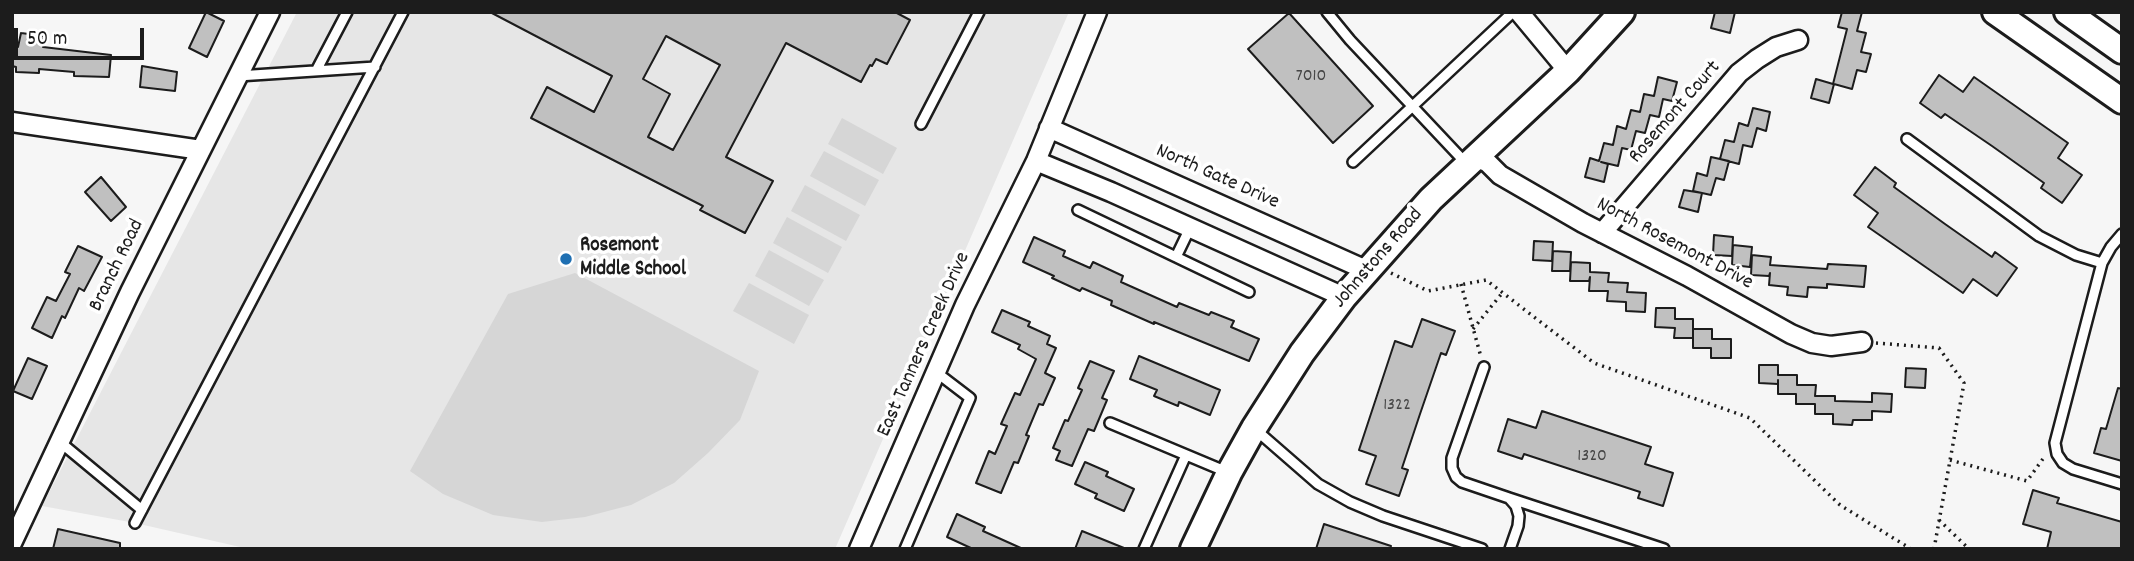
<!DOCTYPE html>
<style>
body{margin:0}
#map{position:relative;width:2134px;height:561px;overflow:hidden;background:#f6f6f6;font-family:Dekko,sans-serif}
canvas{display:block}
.frame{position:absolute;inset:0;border:14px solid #1c1c1c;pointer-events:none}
.scale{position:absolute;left:14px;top:28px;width:130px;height:32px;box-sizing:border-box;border:4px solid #1c1c1c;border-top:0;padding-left:9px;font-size:21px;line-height:24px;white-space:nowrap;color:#1c1c1c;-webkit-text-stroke:5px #fff;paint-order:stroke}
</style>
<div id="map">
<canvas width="2134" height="561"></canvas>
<div class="frame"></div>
<div class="scale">50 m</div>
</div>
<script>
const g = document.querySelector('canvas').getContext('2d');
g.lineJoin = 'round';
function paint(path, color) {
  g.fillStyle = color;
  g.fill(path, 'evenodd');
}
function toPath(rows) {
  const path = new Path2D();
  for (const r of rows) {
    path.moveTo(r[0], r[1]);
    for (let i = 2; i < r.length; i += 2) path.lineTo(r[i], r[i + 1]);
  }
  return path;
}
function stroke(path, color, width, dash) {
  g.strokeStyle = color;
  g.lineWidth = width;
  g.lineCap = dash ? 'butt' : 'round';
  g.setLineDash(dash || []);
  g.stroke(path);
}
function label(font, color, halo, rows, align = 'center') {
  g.font = font + ' Dekko,sans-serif';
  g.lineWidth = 7;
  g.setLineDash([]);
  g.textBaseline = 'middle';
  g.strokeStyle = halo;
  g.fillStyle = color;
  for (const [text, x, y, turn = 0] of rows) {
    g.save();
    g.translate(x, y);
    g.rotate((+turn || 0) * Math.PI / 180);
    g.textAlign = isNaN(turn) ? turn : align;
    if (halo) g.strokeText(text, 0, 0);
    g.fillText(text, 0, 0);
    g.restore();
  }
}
paint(toPath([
 [297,12,1069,12,835,549,249,549,135,523,42,506]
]), '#e6e6e6');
paint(toPath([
 [842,118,897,148,883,174,828,144],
 [824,151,879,180,865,206,810,176],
 [805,185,860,215,846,241,791,211],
 [787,217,842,247,828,273,773,243],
 [769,250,824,280,809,306,755,276],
 [575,273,759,371,740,420,708,453,674,483,631,505,585,517,542,522,493,515,443,494,410,471,508,294],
 [749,283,809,315,794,344,733,311]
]), '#d6d6d6');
const building = toPath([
 [206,12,224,21,207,57,189,48,206,12],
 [490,12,895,12,910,20,887,64,876,59,872,66,870,65,861,82,786,43,726,157,773,181,745,233,700,210,703,206,531,118,547,87,594,112,612,76,490,12],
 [666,36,720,65,673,150,648,137,670,94,643,79,666,36],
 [1715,12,1735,12,1730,33,1711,28,1715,12],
 [1842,12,1862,12,1857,31,1866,33,1861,52,1871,54,1866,72,1857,70,1852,89,1834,84,1829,103,1811,98,1816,79,1833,84,1847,29,1838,27,1842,12],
 [1289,13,1373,106,1333,143,1248,49,1289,13],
 [21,33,44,36,43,47,111,55,109,77,74,76,74,72,39,69,39,73,16,72,16,67,12,66,12,46,18,47,21,33],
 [142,66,177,72,175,91,140,87,142,66],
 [1939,75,1963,92,1974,77,2068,143,2058,158,2082,175,2062,203,2041,188,2044,183,1992,146,1945,114,1941,118,1920,103,1939,75],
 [1658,77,1677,82,1672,101,1663,99,1659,117,1650,115,1645,133,1636,131,1631,150,1622,148,1618,166,1601,162,1608,164,1604,182,1585,177,1590,158,1599,161,1604,143,1613,145,1617,126,1626,129,1631,110,1640,112,1644,94,1654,96,1658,77],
 [1753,108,1770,112,1766,131,1757,128,1752,147,1743,145,1739,164,1720,159,1725,140,1734,142,1739,123,1748,126,1753,108],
 [1711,157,1729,161,1724,180,1716,178,1711,195,1693,191,1697,173,1707,176,1711,157],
 [1875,167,1896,183,1894,187,1945,224,1992,257,1995,252,2017,268,1997,296,1973,279,1963,293,1868,227,1878,213,1854,195,1875,167],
 [101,177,126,207,111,221,85,192,101,177],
 [1684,190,1702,193,1698,212,1679,207,1684,190],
 [1714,235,1733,237,1732,256,1713,255,1714,235],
 [1034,237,1065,251,1063,256,1090,268,1093,262,1123,276,1121,282,1177,307,1179,303,1209,315,1211,312,1234,321,1231,327,1259,339,1249,361,1154,322,1154,324,1111,305,1112,301,1082,288,1080,291,1052,278,1054,276,1023,262,1034,237],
 [1534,241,1553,242,1552,261,1533,260,1534,241],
 [1733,245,1752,247,1750,267,1732,265,1733,245],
 [78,246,102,257,84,291,79,288,65,318,62,316,52,338,32,328,47,297,56,301,70,274,65,272,78,246],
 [1553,251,1571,252,1570,271,1552,271,1553,251],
 [1752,255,1771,257,1770,265,1827,269,1828,264,1866,266,1864,287,1827,284,1827,288,1808,287,1807,297,1787,295,1788,287,1769,285,1770,273,1769,276,1751,275,1752,255],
 [1571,262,1590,263,1590,272,1609,273,1608,282,1628,283,1627,292,1646,293,1645,312,1626,311,1626,302,1607,301,1608,291,1589,291,1590,277,1589,281,1570,281,1571,262],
 [1656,308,1675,308,1675,319,1693,319,1693,338,1674,338,1675,328,1655,327,1656,308],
 [1002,310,1030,322,1028,326,1050,336,1047,344,1056,348,1045,373,1055,378,1043,405,1039,404,1026,435,1029,436,1018,463,1014,462,1001,493,976,483,989,451,995,454,1007,426,1001,424,1015,393,1020,395,1036,359,1018,349,1020,345,992,332,1002,310],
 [1422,319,1455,331,1446,355,1441,353,1420,414,1402,468,1408,470,1399,496,1366,484,1376,456,1359,450,1395,341,1412,347,1422,319],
 [1693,329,1712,329,1712,339,1731,339,1731,358,1711,358,1711,348,1693,348,1693,329],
 [1139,356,1220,390,1210,415,1179,402,1178,406,1154,396,1157,390,1130,379,1139,356],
 [28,358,47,366,32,399,13,391,28,358],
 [1090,361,1114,371,1102,398,1107,400,1094,431,1088,429,1072,466,1056,460,1060,451,1053,448,1065,420,1068,421,1082,390,1078,388,1090,361],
 [1759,365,1778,365,1778,375,1797,375,1797,385,1816,385,1815,396,1835,396,1835,401,1872,402,1872,393,1892,394,1891,412,1872,411,1872,420,1853,420,1852,425,1833,424,1833,414,1815,414,1815,404,1796,404,1796,394,1778,394,1778,380,1778,384,1759,383,1759,365],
 [1906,368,1926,369,1925,388,1905,387,1906,368],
 [2118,388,2122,389,2122,461,2094,453,2101,428,2106,429,2118,388],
 [1542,411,1651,447,1645,464,1673,473,1663,506,1638,498,1640,492,1585,474,1524,454,1522,459,1498,451,1508,419,1536,428,1542,411],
 [1085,462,1108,472,1106,476,1134,489,1124,511,1095,498,1097,494,1075,484,1085,462],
 [2033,490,2059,498,2057,503,2122,522,2122,549,2047,549,2051,532,2023,524,2033,490],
 [957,514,985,527,983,531,1023,549,973,549,947,537,957,514],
 [1324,524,1391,546,1390,549,1316,549,1324,524],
 [58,529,120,543,120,549,53,549,58,529],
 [1082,531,1124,548,1123,549,1075,549,1082,531]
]);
paint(building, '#c0c0c0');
stroke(building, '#1c1c1c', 2);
const lane = toPath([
 [1327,12,1350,40,1462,159,1469,158],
 [316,71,347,12],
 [238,76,375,67],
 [921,124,979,12],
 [1907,139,2039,236,2076,255,2102,263],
 [1353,162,1513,12],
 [1078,210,1249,292],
 [2122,234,2111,247,2102,263,2055,443,2057,454,2063,463,2073,469,2122,484],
 [1176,257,1190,228],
 [1484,367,1452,458,1452,468,1456,477,1462,482,1509,498,1516,506,1519,516,1518,526,1510,549],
 [1110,423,1227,472],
 [1256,430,1318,484,1350,502,1383,516,1482,549],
 [60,442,142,510],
 [1509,498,1664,549],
 [135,523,403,12],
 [905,549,970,398,936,372],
 [1144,549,1186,455]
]);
const street = toPath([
 [1519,12,1568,71],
 [12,122,201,150],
 [1049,128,1366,270],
 [1474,157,1487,162,1500,175,1583,223,1687,276,1791,334,1812,343,1831,346,1862,342],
 [1036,161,1111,192,1344,297],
 [1602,233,1739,73,1757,59,1776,47,1798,40],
 [12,543,130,292,270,12],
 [859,549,965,305,1036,161,1097,12]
]);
const secondary = toPath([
 [1995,12,2122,101],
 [2067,12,2122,51],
 [1193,549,1229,473,1254,428,1302,353,1344,297,1431,199,1568,71,1622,12]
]);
stroke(lane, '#1c1c1c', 14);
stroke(street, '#1c1c1c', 23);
stroke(secondary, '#1c1c1c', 30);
stroke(toPath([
 [1391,273,1428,291,1486,280,1594,363,1750,418,1840,505,1911,549],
 [1461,284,1481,357],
 [1473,329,1503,292],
 [1876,343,1939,348,1964,383,1934,549],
 [1950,460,2027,481,2045,456],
 [1939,520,1969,549]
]), '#1c1c1c', 3.5, [2, 5]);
stroke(lane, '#fff', 9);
stroke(street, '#fff', 18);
stroke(secondary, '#fff', 24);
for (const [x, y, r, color] of [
 [566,259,7,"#1f6fb2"]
]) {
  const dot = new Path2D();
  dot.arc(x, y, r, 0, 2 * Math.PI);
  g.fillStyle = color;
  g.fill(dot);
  stroke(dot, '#fff', 2.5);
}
label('18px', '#454545', null, [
 ["7010",1311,78],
 ["1322",1397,407],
 ["1320",1592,458]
]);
label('21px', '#1c1c1c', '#fff', [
 ["Rosemont Court",1676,113,-49],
 ["North Gate Drive",1217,178,24],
 ["North Rosemont Drive",1674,245,28],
 ["Johnstons Road",1379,259,-49],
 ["Branch Road",118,266,-64],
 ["East Tanners Creek Drive",925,345,-66]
]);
label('bold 21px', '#1c1c1c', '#fff', [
 ["Rosemont",580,247],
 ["Middle School",580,271]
], 'left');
</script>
